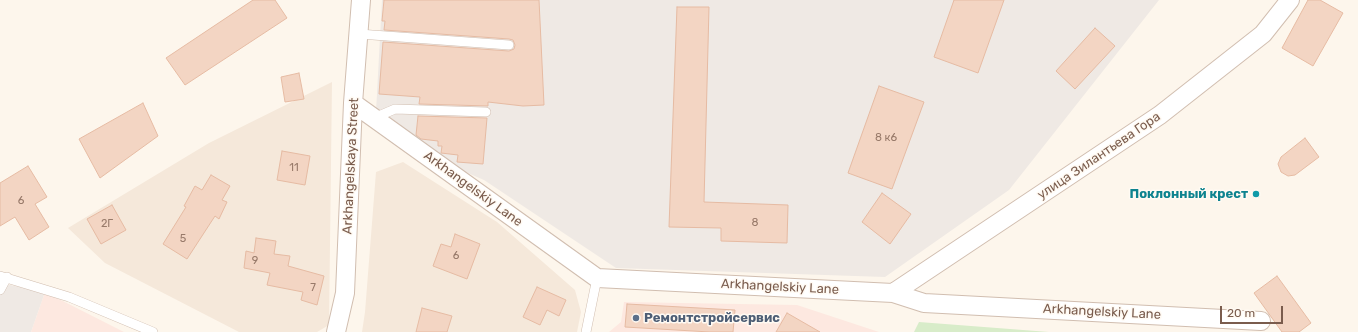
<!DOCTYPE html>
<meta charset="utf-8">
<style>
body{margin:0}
#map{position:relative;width:1358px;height:332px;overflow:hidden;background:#fdf6ec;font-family:Rubik,sans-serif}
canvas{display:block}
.scale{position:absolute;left:1220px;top:306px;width:63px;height:18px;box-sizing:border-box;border:2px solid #7a5c4d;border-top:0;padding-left:5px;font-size:12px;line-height:14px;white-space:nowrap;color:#7a5c4d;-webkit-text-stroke:3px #fffaf3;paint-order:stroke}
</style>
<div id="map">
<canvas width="1358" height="332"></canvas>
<div class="scale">20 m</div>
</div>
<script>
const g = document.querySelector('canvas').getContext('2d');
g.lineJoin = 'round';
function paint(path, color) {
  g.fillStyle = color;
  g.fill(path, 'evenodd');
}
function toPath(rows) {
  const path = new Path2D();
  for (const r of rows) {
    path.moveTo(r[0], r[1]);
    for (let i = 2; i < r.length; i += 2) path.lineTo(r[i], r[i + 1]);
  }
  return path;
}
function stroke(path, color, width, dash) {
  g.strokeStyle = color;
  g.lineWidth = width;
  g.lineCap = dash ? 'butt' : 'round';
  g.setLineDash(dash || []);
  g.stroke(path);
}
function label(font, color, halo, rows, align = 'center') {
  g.font = font + ' Rubik,sans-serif';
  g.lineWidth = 3;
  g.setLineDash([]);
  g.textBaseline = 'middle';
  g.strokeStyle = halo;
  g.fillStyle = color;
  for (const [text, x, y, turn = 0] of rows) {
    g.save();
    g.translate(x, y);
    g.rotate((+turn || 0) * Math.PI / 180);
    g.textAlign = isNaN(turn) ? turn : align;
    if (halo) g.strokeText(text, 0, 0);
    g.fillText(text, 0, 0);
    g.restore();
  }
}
paint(toPath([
 [332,82,329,325,317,332,239,332,105,263,68,228,209,143],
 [403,162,497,222,575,290,581,312,577,332,362,332,365,312,376,172]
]), '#f5e8da');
paint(toPath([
 [45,292,124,332,31,332],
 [624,302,797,305,879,332,609,332,621,322]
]), '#fde8e0');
paint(toPath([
 [382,0,1159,0,1009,190,885,277,616,268,484,180,463,171,376,112],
 [0,283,45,292,31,332,0,332]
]), '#efe9e4');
paint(toPath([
 [919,322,1049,332,914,332]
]), '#d8ecc9');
const building = toPath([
 [253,0,275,0,287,18,185,85,166,58,253,0],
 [384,0,539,0,544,105,523,106,488,102,488,106,419,104,420,97,379,94,383,42,509,51,514,49,515,45,513,40,509,39,384,30,385,21,382,21,384,0],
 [954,0,1004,0,978,73,934,57,954,0],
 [1308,0,1320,0,1343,13,1313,66,1282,48,1308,0],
 [677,7,709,7,704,202,788,205,787,243,721,241,721,228,669,227,677,7],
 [1095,28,1115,46,1075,89,1056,71,1095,28],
 [299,73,304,99,285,102,281,77,299,73],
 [879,86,924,102,892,189,848,173,879,86],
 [143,103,158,136,100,178,79,139,143,103],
 [418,116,487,118,483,164,457,162,458,155,441,153,442,146,438,146,438,141,421,139,416,135,418,116],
 [1305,138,1319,157,1295,175,1288,176,1281,172,1278,164,1281,157,1305,138],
 [282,151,310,156,305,185,277,180,282,151],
 [28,166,47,197,35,204,49,227,29,240,15,217,0,226,0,183,28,166],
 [211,175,230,186,222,200,227,202,219,219,215,216,187,259,163,244,186,207,184,206,195,186,202,190,211,175],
 [882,193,911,214,890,244,862,222,882,193],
 [112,205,126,230,101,244,87,219,112,205],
 [455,234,480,244,467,279,433,266,441,244,451,247,455,234],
 [256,238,276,241,274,254,290,256,288,266,324,276,317,305,301,300,303,292,267,285,270,273,244,268,246,251,254,253,256,238],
 [1277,276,1311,323,1299,332,1282,332,1254,293,1277,276],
 [537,287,566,300,559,316,547,310,540,325,523,317,537,287],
 [627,304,735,310,733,332,710,332,625,327,627,304],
 [422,308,452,316,447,332,416,332,422,308],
 [787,313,820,332,776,332,787,313]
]);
paint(building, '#f3d5c3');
stroke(building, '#e6bba3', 1);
const service = toPath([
 [359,34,509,45],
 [374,118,395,109,486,112],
 [0,276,69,297,153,332],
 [0,290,7,277],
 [586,332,597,278]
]);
const minor = toPath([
 [353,103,597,278,893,293,924,303,1261,321],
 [893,293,1160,115,1263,34,1290,0],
 [336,332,345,293,353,103,361,0]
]);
stroke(service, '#d1beb0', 10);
stroke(minor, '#d1beb0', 20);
stroke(service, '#fff', 9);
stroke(minor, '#fff', 18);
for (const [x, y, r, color] of [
 [1256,194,4,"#0f9aa8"],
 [636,318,4,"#5c6f8a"]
]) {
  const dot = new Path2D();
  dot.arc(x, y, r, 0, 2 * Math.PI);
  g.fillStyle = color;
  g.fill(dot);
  stroke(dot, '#fffaf3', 1.5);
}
label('11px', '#987a6a', null, [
 ["8 к6",886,138],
 ["11",294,168],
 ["6",21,201],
 ["8",755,223],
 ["2Г",107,224],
 ["5",183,239],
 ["6",456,256],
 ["9",255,261],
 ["7",313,288]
]);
label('13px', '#7a5c4d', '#fffaf3', [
 ["улица Зилантьева Гора",1099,156,-34],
 ["Arkhangelskaya Street",351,166,-87],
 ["Arkhangelskiy Lane",473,189,36],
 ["Arkhangelskiy Lane",780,287,3],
 ["Arkhangelskiy Lane",1102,312,3]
]);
label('bold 13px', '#0d838f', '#fffaf3', [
 ["Поклонный крест",1248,194]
], 'right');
label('bold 13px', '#4e5e75', '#fffaf3', [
 ["Ремонтстройсервис",644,318]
], 'left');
</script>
